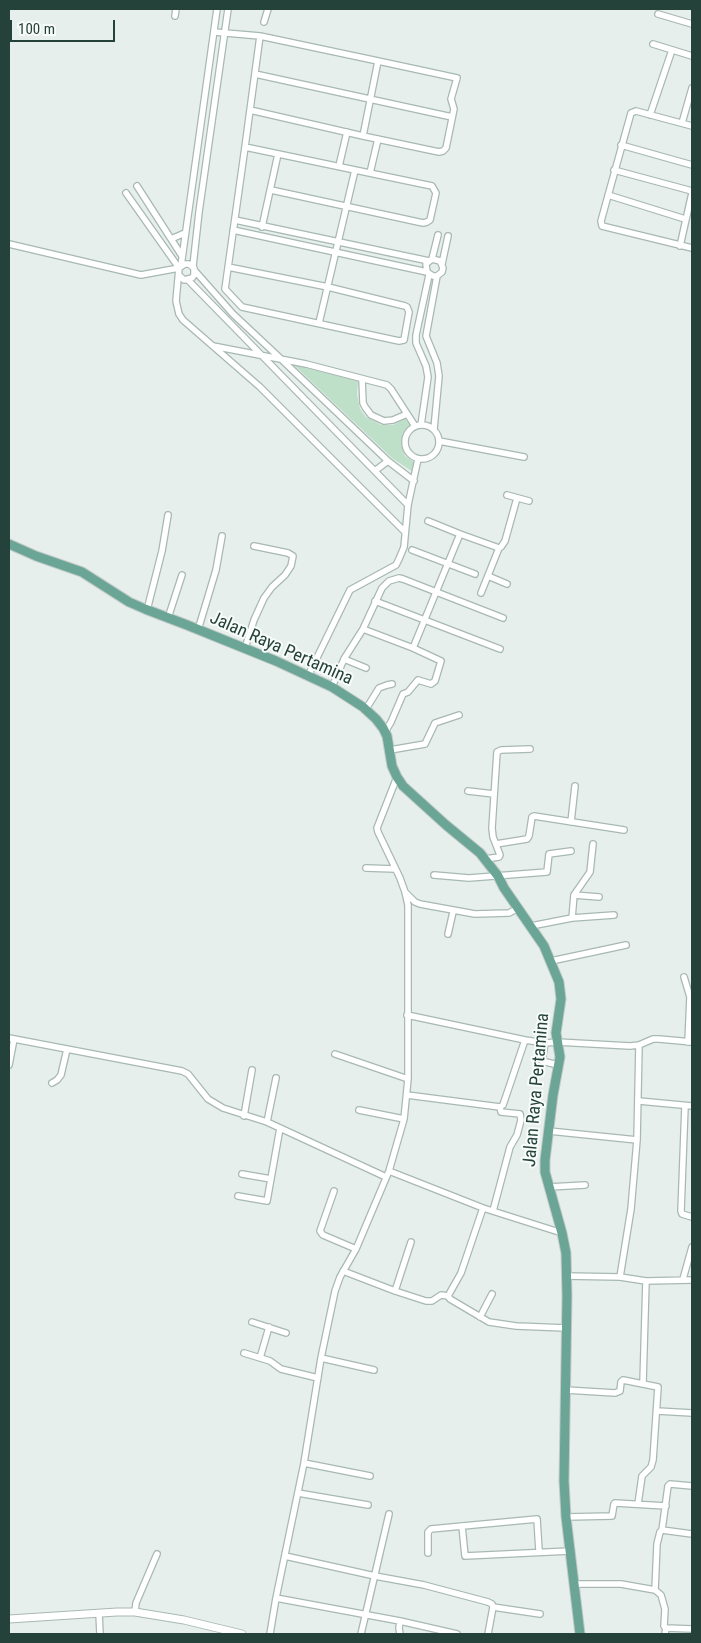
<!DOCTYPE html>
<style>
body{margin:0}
#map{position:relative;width:701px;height:1643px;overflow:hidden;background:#e6efeb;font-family:"Roboto Condensed",sans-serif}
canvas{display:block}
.frame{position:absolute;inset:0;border:10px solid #24423a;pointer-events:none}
.scale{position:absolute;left:10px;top:20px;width:105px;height:22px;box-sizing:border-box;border:2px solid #24423a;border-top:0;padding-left:6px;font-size:15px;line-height:18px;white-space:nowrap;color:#24423a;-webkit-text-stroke:4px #f7fbf9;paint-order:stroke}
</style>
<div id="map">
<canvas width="701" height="1643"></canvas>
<div class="frame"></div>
<div class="scale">100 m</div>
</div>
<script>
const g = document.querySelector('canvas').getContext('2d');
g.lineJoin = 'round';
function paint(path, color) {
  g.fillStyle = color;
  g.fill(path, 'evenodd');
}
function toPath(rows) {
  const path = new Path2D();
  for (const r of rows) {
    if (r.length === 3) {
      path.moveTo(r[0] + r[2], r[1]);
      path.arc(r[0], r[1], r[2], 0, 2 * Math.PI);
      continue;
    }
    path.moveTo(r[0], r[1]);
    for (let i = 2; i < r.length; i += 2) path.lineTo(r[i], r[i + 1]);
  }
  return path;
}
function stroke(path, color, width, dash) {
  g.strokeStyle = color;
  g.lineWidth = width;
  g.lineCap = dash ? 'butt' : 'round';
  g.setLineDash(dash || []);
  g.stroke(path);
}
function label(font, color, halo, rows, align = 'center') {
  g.font = font + ' "Roboto Condensed",sans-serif';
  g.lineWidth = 4;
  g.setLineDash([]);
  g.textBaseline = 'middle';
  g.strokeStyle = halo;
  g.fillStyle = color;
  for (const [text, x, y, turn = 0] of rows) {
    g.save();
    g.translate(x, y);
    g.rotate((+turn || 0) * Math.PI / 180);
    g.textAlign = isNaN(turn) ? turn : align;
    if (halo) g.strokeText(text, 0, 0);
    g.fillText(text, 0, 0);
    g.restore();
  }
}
paint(toPath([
 [294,365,358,381,357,394,360,409,366,417,381,425,393,425,405,419,410,425,402,434,401,445,405,456,414,462,413,472,392,458]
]), '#bfe0c8');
const minor = toPath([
 [658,14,692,24],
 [175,16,176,9],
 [264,22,268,9],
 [214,32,260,36,378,61,457,78,451,99,454,109,446,148,443,151,439,152,363,136,378,61],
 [653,44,692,56],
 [255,74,452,117],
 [250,110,363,136],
 [650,115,672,50],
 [682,123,692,88],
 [692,126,636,111,631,113,601,221,602,226,692,248],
 [621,145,692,165],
 [245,147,355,170,319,323],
 [339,166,347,132],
 [614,170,692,191],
 [370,173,378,139],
 [137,186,182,256],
 [271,190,423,223,427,222,430,220,436,193,432,186,355,170],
 [608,195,685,219],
 [235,220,429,261],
 [262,227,278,154],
 [233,230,427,272],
 [171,239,185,233],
 [9,244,141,275,179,268,126,193],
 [680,246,692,193],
 [432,259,438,235],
 [442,264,448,236],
 [181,266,217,9],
 [193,266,199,212,228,9],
 [228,267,328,287,405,306,407,307,409,312,404,340,399,341,242,307,225,289,245,147,260,36],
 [195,271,233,314,281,359,388,461,414,481],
 [179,275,184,280,192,278,194,275,194,268,189,264,185,264,179,268,176,301,179,314,183,320,260,387,405,532],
 [188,280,408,505],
 [213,346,306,364,387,385,391,389,415,426],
 [362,379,363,403,365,407,371,415,384,421,393,420,407,414],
 [422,442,17],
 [421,425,428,377,426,366,416,343,416,335,429,275],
 [434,429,439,376,437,363,426,336,437,276,442,272,443,268,440,261,432,259,426,264,427,272,433,276,437,276],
 [439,441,524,457],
 [376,470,388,461],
 [507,495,529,501],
 [428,521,460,534],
 [412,550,475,574],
 [488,576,507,584],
 [481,593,499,548],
 [375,601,500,649],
 [147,610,162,551,168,515],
 [168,618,182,575],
 [363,629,413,648],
 [198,630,216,570,222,536],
 [245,648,254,620,264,598,272,587,285,575,291,566,293,556,288,553,254,546],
 [344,659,366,668],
 [308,676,350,590,396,565,399,559,404,547,408,505,418,459],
 [332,687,344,659,363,629,382,588,389,581,399,578,403,579,503,618],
 [366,709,379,688,387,685,392,684],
 [385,732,391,722,403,694,408,692,418,680,431,684,435,681,441,661,413,648,460,534,499,548,501,547,505,541,517,498],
 [390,750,425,744,435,723,459,715],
 [468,791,494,794],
 [571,822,575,786],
 [496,844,527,839,529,836,532,817,534,816,624,830],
 [485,859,499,857,500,855,493,837,492,828,497,752,501,750,530,749],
 [366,868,395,869],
 [434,875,469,878,547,872,549,854,571,851],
 [406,893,415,902,420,904,475,914,509,913,518,908],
 [574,895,599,897],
 [572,918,574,895,590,872,593,844],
 [531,926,572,918,614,915],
 [448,934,453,912],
 [551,961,626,945],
 [684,977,690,997,688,1042],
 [407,1015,525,1040,545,1043,557,1042,630,1046,639,1045,653,1039,659,1039,692,1042],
 [9,1038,182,1071,188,1074,208,1099,223,1108,267,1122,386,1177],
 [545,1043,542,1061,558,1065],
 [335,1054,408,1079],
 [9,1065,14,1039],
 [52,1083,57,1080,61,1075,67,1049],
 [407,1095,500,1107,503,1105,525,1040],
 [639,1101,692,1106],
 [685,1106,681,1211,682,1214,692,1217],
 [359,1110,404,1119],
 [244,1116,252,1070],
 [267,1122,276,1078],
 [549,1131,637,1140],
 [389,1171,483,1208,562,1233],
 [242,1174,271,1179],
 [549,1187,585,1185],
 [334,1191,320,1231,323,1235,356,1249],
 [238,1196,267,1201,280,1128],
 [493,1211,510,1147,517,1135,521,1120,520,1114,501,1112,500,1107],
 [343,1271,395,1291,426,1301,432,1301,441,1295,448,1296,450,1299,489,1322,516,1326,566,1328],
 [565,1276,620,1277,646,1281,692,1280],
 [620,1277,631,1209,637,1140,639,1045],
 [683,1279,692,1247],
 [395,1291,411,1242],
 [448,1296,461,1273,483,1208],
 [480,1317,492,1294],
 [252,1322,286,1333],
 [244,1353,270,1361,281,1369,318,1378],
 [260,1358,269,1327],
 [321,1358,374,1370],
 [643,1383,646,1281],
 [566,1390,615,1393,620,1391,621,1382,623,1380,658,1387,653,1460,651,1467,642,1476,638,1504],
 [657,1411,692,1413],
 [304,1463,370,1476],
 [692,1486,670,1484,668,1486,662,1530,692,1534],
 [298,1493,368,1505],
 [566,1517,612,1516,614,1504,615,1503,666,1506],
 [462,1526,465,1556,570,1551],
 [428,1553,428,1532,431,1529,537,1519,539,1551],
 [285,1556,375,1576,424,1585,488,1602,492,1604,493,1607,540,1614],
 [573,1584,621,1584,655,1590,661,1595,665,1609,664,1626,666,1628,665,1634],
 [655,1590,657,1544,660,1532,662,1530],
 [276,1598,400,1621,457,1634],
 [135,1612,136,1603,157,1554],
 [99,1613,100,1634],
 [666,1628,692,1629],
 [270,1634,276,1598,304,1463,321,1358,335,1291,340,1277,356,1249,389,1171,404,1119,408,1079,408,905,405,892,400,878,378,832,377,828,397,777],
 [361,1634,389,1514],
 [400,1634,399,1628,400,1621],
 [488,1634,493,1607]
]);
const tertiary = toPath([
 [9,1619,117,1612,135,1612,184,1620,242,1634]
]);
const primary = toPath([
 [9,544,36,556,82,572,129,602,145,609,187,625,276,661,332,687,363,707,376,719,383,728,387,736,392,766,397,777,403,786,446,825,480,853,498,876,504,888,544,946,559,982,561,999,556,1033,560,1057,553,1095,545,1160,545,1172,562,1233,566,1253,567,1296,564,1481,566,1517,580,1634]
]);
stroke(minor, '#a8b8b2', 8);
stroke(tertiary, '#a8b8b2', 9);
stroke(primary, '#c2cac8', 11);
stroke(minor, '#fff', 5.5);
stroke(tertiary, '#fff', 7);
stroke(primary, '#6aa596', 9);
label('18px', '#24423a', '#f7fbf9', [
 ["Jalan Raya Pertamina",281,649,24],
 ["Jalan Raya Pertamina",537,1090,-85]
]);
</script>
